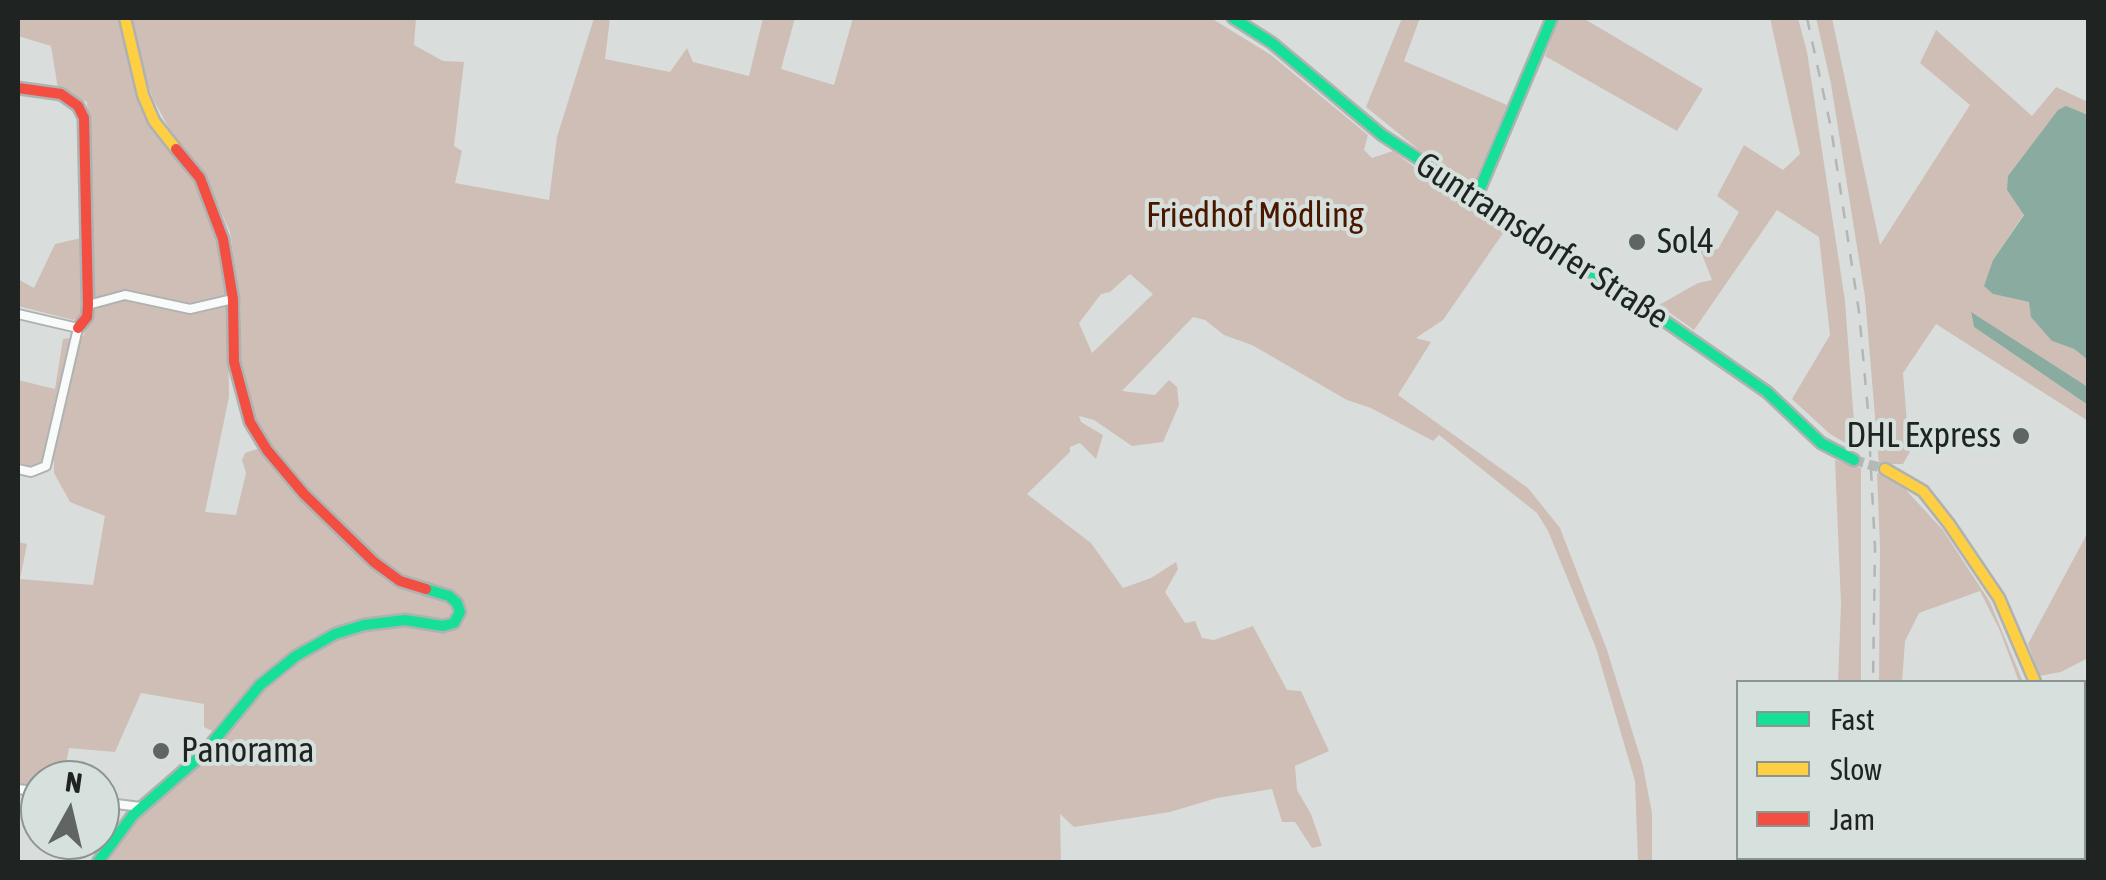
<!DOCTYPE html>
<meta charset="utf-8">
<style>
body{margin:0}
#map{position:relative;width:2106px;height:880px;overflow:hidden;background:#d9dedc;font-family:"Asap Condensed",sans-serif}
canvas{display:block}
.frame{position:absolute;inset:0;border:20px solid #1f2321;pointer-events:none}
.legend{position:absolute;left:1736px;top:680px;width:350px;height:180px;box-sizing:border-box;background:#d6e1dd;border:2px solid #8d9592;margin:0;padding:12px 18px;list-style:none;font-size:30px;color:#1f2321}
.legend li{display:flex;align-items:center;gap:20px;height:50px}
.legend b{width:50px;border:2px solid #8d9592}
.north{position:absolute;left:20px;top:760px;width:100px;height:100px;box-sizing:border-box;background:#d6e1dd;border:2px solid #8d9592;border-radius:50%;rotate:8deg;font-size:28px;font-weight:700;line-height:40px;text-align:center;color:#1f2321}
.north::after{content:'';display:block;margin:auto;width:35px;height:45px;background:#606462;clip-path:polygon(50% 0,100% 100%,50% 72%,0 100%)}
</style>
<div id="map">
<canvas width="2106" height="880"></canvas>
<div class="frame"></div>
<ul class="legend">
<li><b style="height:12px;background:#16e098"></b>Fast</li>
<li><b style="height:12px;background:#ffcf43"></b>Slow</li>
<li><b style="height:12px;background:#f24e42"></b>Jam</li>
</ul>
<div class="north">N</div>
</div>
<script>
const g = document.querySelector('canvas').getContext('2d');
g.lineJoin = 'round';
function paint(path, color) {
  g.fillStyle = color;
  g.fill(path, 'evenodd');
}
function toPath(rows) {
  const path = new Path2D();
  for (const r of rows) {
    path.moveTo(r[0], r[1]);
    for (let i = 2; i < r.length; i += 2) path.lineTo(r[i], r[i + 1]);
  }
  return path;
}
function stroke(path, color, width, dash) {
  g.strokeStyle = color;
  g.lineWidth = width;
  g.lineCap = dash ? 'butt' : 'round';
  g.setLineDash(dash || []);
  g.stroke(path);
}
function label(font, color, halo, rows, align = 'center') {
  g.font = font + ' "Asap Condensed",sans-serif';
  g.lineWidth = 8;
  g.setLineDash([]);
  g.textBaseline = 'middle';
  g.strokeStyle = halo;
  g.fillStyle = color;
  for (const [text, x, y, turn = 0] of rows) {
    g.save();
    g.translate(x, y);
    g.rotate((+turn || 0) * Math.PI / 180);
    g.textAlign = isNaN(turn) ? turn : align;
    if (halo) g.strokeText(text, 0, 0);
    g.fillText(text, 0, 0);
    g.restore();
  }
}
paint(toPath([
 [18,18,119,18,151,123,192,175,211,215,222,262,228,308,229,397,205,512,236,515,246,473,242,460,245,453,260,448,295,490,375,569,394,582,440,597,452,609,451,615,444,620,403,616,353,621,314,637,256,679,212,731,204,727,204,704,141,693,115,752,69,748,63,780,40,780,40,788,18,784,18,542,27,544,20,579,93,585,105,516,70,502,54,473,54,461,28,468,18,466,18,380,55,389,63,339,83,336,96,308,73,320,18,306,18,279,34,288,55,244,81,238,89,146,87,102,58,89,51,46,18,36],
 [131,18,416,18,414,45,443,61,464,62,454,146,462,151,455,183,549,200,557,137,594,18,610,18,605,59,670,72,687,48,693,62,749,76,763,18,795,18,781,69,834,85,853,18,1211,18,1271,55,1368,135,1364,150,1372,158,1393,151,1442,188,1508,226,1443,320,1416,338,1431,342,1398,395,1528,488,1560,528,1607,650,1643,766,1652,813,1652,862,1638,862,1635,781,1596,648,1548,531,1537,513,1439,435,1433,441,1371,408,1347,400,1252,345,1224,335,1205,320,1193,317,1122,391,1155,395,1169,380,1177,387,1179,405,1163,442,1132,446,1094,420,1079,416,1081,422,1103,435,1096,459,1080,443,1070,447,1070,452,1027,494,1091,543,1123,588,1151,578,1176,562,1178,569,1165,592,1185,623,1195,621,1202,638,1214,640,1253,626,1287,690,1301,691,1329,751,1295,766,1297,790,1311,814,1322,846,1312,848,1295,822,1282,822,1272,789,1217,798,1170,812,1074,827,1060,814,1061,862,107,862,127,827,213,749,254,698,283,670,313,650,372,627,407,624,451,629,460,625,465,610,456,593,402,578,385,567,302,484,269,445,254,421,239,359,241,308,230,232,204,174,169,128,153,99,144,74],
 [1130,274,1153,294,1092,353,1079,323,1101,294,1110,292],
 [1402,18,1420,18,1404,61,1507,105,1474,183,1419,150,1366,107],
 [1559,18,1583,18,1703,89,1677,131,1545,56],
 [1770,18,1798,18,1807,52,1845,301,1856,449,1830,434,1792,399,1830,335,1819,237,1777,210,1694,330,1659,305,1698,283,1712,280,1698,244,1718,249,1739,212,1717,196,1744,145,1783,170,1800,154],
 [1816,18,1832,18,1880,245,1970,105,1920,63,1936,30,2032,116,2056,87,2088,102,2088,115,2086,113,2007,190,2024,214,1993,260,1994,294,2029,302,2052,341,2074,349,2088,360,2088,387,1971,313,1974,327,2088,405,2088,421,1936,324,1903,373,1908,436,1912,448,1903,464,1879,464,1865,297,1831,84],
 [1835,460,1861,468,1861,682,1838,682,1841,604],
 [1877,473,1905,489,1943,530,1990,602,2023,682,2019,682,2000,631,1980,591,1919,613,1905,641,1902,682,1879,682,1880,546],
 [2088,532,2088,658,2061,672,2039,676,2028,644]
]), '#cfbeb6');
paint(toPath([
 [2066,106,2088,115,2088,360,2074,349,2052,341,2031,317,2029,302,1993,294,1984,286,1993,260,2024,215,2007,190,2008,176,2058,110],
 [1971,312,2088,387,2088,405,1974,327]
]), '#8aaca0');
stroke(toPath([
 [1854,460,1885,469]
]), '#b4b9b7', 10, [10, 5]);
const street = toPath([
 [88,305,125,295,190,309,233,299],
 [18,314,78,328,46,466,31,472,18,469],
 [2084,720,2088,719],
 [18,789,40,792],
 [100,802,141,807]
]);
const fast = toPath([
 [1233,18,1272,43,1382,135,1636,301,1767,392,1821,443,1854,460],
 [1476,198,1552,18],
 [2059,858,2060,862],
 [98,862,133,815,203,754,260,685,296,656,335,634,364,625,405,620,443,626,454,623,460,612,457,603,449,596,426,589]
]);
const slow = toPath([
 [125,18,143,95,154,121,176,149],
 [1885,469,1923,491,1949,524,1999,598,2035,682]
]);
const jam = toPath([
 [18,88,61,94,78,106,84,118,88,305,87,317,78,328],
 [176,149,200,178,223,239,233,299,234,362,250,422,267,450,304,494,374,562,400,581,426,589]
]);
stroke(street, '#aeb2b1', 12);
stroke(fast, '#aeb2b1', 15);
stroke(slow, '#aeb2b1', 15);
stroke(jam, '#aeb2b1', 15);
stroke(street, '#f9fafa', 8);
stroke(fast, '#16e098', 10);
stroke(slow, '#ffcf43', 10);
stroke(jam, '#f24e42', 10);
stroke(toPath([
 [1807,18,1831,128,1859,312,1868,411,1875,548,1873,682],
 [1853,862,1853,858]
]), '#b4b5b5', 2.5, [12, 12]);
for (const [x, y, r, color] of [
 [1637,242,10,"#606462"],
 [2021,436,10,"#606462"],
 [161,751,10,"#606462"]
]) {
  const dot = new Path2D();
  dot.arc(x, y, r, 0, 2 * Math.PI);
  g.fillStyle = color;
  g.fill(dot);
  stroke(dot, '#d6e1dd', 4);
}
label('35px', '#4b1600', '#d6e1dd', [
 ["Friedhof Mödling",1255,216]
]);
label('35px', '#1f2321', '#d6e1dd', [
 ["Guntramsdorfer Straße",1542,241,33]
]);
label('35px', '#1f2321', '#d6e1dd', [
 ["Sol4",1657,242],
 ["DHL Express",2001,436,"right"],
 ["Panorama",181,751]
], 'left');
</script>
